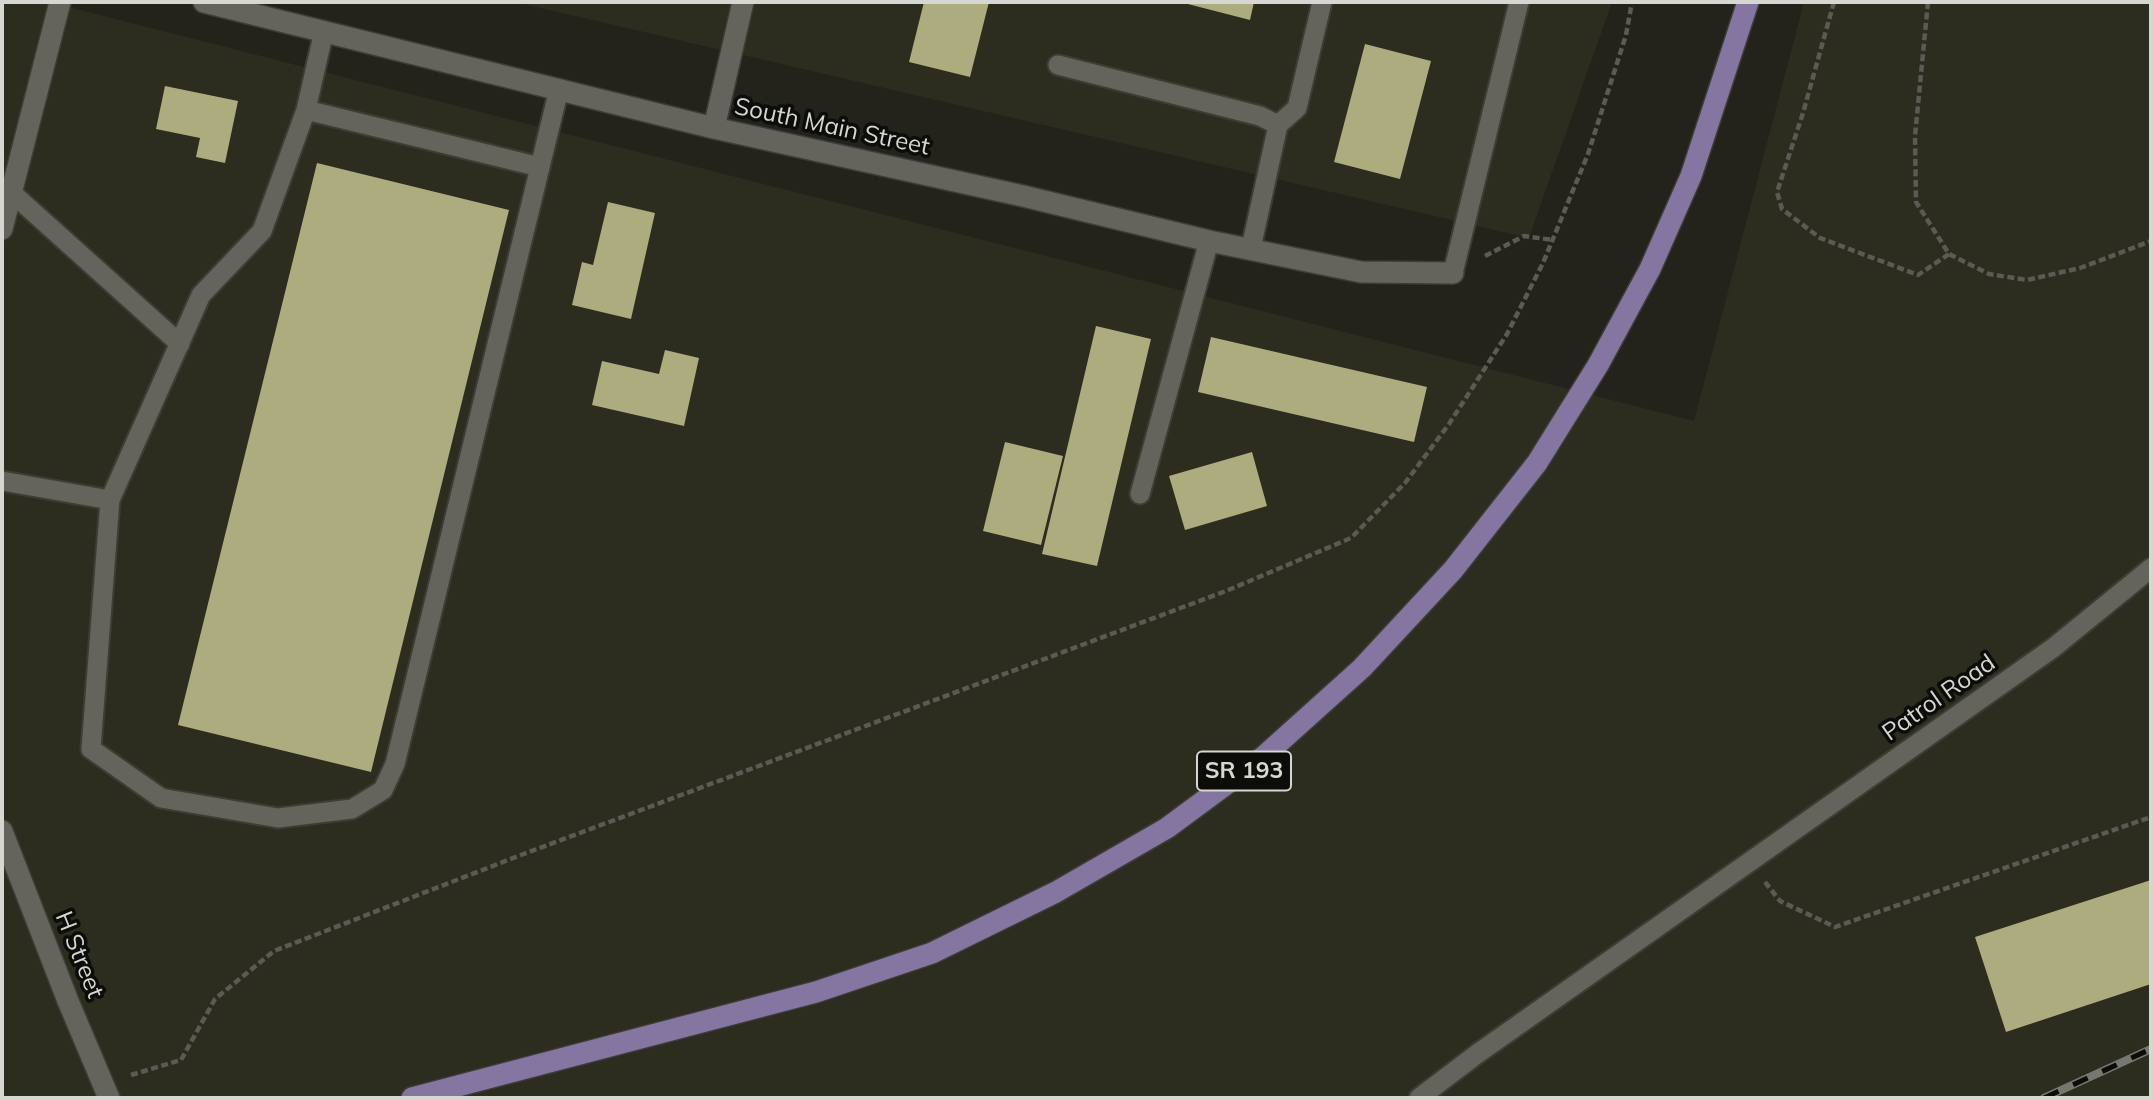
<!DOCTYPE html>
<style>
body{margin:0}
#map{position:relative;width:2153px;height:1100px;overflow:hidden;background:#23231c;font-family:Mulish,sans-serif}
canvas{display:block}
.frame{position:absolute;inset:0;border:4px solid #d7d7d2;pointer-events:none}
</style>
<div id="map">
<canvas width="2153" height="1100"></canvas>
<div class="frame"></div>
</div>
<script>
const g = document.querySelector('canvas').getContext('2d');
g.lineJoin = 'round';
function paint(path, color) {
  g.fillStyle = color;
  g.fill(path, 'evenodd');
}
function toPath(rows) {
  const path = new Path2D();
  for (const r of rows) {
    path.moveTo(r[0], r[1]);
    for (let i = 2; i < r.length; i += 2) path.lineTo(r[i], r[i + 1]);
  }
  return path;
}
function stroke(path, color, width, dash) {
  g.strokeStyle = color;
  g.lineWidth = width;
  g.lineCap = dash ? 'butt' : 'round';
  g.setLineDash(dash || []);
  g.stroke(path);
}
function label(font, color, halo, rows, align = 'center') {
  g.font = font + ' Mulish,sans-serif';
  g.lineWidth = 7;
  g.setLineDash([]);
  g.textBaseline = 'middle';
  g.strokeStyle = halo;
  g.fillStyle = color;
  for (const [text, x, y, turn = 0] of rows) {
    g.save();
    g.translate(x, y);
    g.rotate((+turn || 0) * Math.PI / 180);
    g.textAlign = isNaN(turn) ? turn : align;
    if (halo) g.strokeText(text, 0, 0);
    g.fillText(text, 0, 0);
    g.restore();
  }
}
paint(toPath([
 [2,2,49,2,1694,421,1804,2,2151,2,2151,1098,2,1098],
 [515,2,1612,2,1529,238]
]), '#2c2c1f');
paint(toPath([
 [924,2,989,2,970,77,909,62],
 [1180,2,1254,2,1250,20],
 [1365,44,1431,61,1400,179,1334,162],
 [165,86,238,101,225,163,196,157,200,138,156,129],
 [317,163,509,210,371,772,178,725],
 [608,202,655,213,631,319,572,305,582,262,593,265],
 [1096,326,1151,339,1097,566,1042,554],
 [1211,337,1427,387,1414,442,1198,392],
 [665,350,699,358,684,426,592,405,602,361,659,374],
 [1005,442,1063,456,1041,545,983,531],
 [1252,452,1267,506,1185,530,1169,476],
 [2151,880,2151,984,2006,1032,1975,937]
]), '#adac7e');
const lane = toPath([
 [324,31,306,110,540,167,559,89],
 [1058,65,1260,116,1278,125,1251,248],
 [306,110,262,231,201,295,110,500,91,749,161,798,278,818,352,809,383,790,395,764,540,167],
 [1278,125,1297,108,1322,2],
 [12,193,180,344],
 [1453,273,1519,2],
 [2,481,110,500],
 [1140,494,1209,241],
 [1419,1098,1477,1054,2053,648,2151,568]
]);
const street = toPath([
 [204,2,714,128,1023,196,1209,241,1361,272,1453,273],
 [714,128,743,2],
 [2,229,60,2],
 [2,831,68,1001,109,1098]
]);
const primary = toPath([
 [412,1098,816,992,932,953,1056,892,1167,828,1263,757,1362,668,1453,570,1537,463,1598,365,1650,269,1691,176,1748,2]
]);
stroke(lane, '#3d3d37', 23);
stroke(street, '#3d3d37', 24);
stroke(primary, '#3d3d37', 24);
stroke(toPath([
 [1834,2,1803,113,1777,192,1782,209,1820,238,1918,275,1949,254],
 [1928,2,1915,136,1916,202,1949,254,1989,274,2027,280,2080,268,2151,241],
 [1485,256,1524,236,1553,240],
 [1765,882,1780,901,1835,927,2151,817],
 [131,1075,181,1060,215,999,274,951,521,855,1226,591,1351,538,1405,483,1449,424,1507,334,1543,263,1588,154,1626,35,1632,2]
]), '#5b5b54', 4.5, [7, 3.5]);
stroke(lane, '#64645c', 19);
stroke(street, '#64645c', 21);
stroke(primary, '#8476a0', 21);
const rail = toPath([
 [2044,1098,2151,1049]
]);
stroke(rail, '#777771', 8);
stroke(rail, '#0c0c09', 5, [16]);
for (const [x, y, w] of [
 [1244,771,94]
]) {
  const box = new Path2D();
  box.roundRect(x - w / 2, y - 19.5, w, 39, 5);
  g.fillStyle = '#0c0c09';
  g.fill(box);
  stroke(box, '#d7d7d2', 2);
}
label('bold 23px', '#d7d7d2', null, [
 ["SR 193",1244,771]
]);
label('24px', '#d7d7d2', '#0c0c09', [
 ["South Main Street",832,127,12],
 ["Patrol Road",1939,698,-35],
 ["H Street",79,955,68]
]);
</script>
